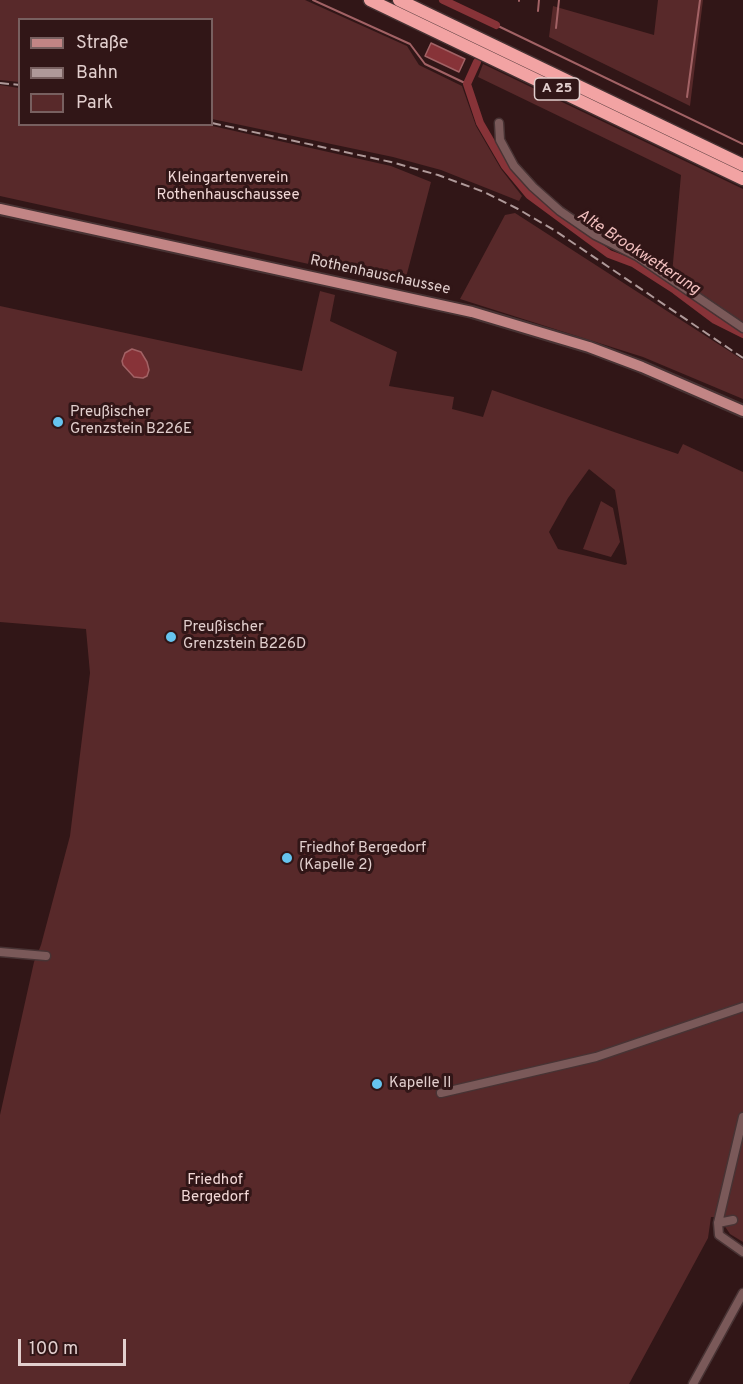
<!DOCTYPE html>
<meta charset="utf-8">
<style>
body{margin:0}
#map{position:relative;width:743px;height:1384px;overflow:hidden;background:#311617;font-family:Overpass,sans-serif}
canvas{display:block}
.legend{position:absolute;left:18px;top:18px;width:195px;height:108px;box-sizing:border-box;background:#311617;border:2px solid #786060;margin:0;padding:8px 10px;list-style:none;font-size:18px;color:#e2cfce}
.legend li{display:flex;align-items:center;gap:12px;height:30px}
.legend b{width:30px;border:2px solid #786060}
.scale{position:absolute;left:18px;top:1339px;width:108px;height:27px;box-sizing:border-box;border:3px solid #e2cfce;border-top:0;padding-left:8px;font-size:18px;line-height:21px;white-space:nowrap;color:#e2cfce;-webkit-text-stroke:4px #311617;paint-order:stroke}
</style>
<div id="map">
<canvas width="743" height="1384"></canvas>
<ul class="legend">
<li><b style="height:8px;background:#c28585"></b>Straße</li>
<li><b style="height:8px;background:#af9999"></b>Bahn</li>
<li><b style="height:16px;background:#58292a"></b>Park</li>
</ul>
<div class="scale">100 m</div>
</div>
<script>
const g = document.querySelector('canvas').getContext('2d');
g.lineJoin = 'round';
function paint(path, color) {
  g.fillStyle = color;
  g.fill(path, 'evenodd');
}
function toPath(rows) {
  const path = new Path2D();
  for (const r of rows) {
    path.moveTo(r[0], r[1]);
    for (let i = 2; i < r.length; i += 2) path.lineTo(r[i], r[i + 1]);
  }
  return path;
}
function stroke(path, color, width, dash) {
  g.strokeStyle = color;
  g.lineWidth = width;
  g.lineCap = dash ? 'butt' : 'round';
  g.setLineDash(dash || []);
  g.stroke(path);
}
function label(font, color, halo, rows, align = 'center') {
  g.font = font + ' Overpass,sans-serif';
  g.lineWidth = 6;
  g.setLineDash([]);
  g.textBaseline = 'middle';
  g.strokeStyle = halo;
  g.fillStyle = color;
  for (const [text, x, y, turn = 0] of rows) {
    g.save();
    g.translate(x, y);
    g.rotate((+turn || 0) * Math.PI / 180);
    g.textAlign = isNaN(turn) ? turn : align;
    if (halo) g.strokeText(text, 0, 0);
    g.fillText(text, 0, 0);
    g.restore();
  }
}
paint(toPath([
 [0,0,305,0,407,46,419,65,462,86,476,126,501,169,522,196,519,201,441,170,393,157,212,119,212,20,20,20,19,82,0,80],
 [658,0,703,0,690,106,549,37,553,6,654,35],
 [483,64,743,189,743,322,672,274,681,175,478,77],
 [0,85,19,88,20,124,208,125,391,166,431,182,404,285,0,196],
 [515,213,743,360,743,399,643,357,460,299,505,215],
 [320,291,335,295,330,321,397,352,389,386,454,397,452,409,483,417,492,390,678,454,683,444,743,472,743,1242,730,1234,722,1222,721,1217,711,1217,708,1238,629,1384,0,1384,0,1115,34,962,41,945,70,836,90,673,86,629,0,622,0,306,302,371],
 [589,469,615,490,627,564,625,565,558,549,549,532,568,498],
 [601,501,613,508,620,542,611,557,583,549]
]), '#58292a');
const water = toPath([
 [431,43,465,59,459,72,425,56,431,43],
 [132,349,141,352,147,362,149,370,147,376,143,378,134,377,123,365,122,361,125,353,132,349]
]);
paint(water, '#873338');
stroke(water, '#a26265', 1.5);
stroke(toPath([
 [313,0,410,44,425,64,467,84],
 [519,1,519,0],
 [538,11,539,0],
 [496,25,743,144],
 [556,28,559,0],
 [687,97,700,0]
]), '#a26265', 2);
stroke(toPath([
 [443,0,496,25],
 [477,62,467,84,480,123,505,166,529,195,609,254,633,263,675,290,715,320,743,334]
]), '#873338', 8);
const minor = toPath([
 [499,123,500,140,514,166,533,187,560,211,595,235,637,256,743,328],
 [0,952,46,956],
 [441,1093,596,1057,743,1007],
 [743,1117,718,1223,719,1235,743,1252],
 [718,1223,733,1220],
 [693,1384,743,1293]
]);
const major = toPath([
 [0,209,472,312,589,347,642,367,743,411]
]);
const highway = toPath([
 [370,0,743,179],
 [399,0,743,165]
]);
stroke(minor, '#483334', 11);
stroke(major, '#483334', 14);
stroke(highway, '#483334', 15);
stroke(minor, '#7a5959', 8);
stroke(major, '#c28585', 10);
stroke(highway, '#f2a3a3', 12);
stroke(toPath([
 [0,83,20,85],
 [212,123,391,162,438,175,484,192,518,209,554,230,743,358]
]), '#af9999', 2, [9, 4.5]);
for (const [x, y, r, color] of [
 [58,422,6,"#66c4ef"],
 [171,637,6,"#66c4ef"],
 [287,858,6,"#66c4ef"],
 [377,1084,6,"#66c4ef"]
]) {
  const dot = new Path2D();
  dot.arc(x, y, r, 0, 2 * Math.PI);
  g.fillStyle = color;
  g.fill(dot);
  stroke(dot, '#311617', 2);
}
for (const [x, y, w] of [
 [557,89,45]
]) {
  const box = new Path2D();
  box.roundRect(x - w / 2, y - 11, w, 22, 4.5);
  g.fillStyle = '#311617';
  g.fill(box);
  stroke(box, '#e2cfce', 1.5);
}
label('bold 14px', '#e2cfce', null, [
 ["A 25",557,89]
]);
label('15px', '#f2d8d7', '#311617', [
 ["Kleingartenverein",228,179],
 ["Rothenhauschaussee",228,196],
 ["Friedhof",215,1181],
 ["Bergedorf",215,1198]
]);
label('15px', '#e2cfce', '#311617', [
 ["Rothenhauschaussee",380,276,12]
]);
label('15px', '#e2cfce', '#311617', [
 ["Preußischer",70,413],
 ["Grenzstein B226E",70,430],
 ["Preußischer",183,628],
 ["Grenzstein B226D",183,645],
 ["Friedhof Bergedorf",299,849],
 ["(Kapelle 2)",299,866],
 ["Kapelle II",389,1084]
], 'left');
label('italic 16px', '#f1bfbe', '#311617', [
 ["Alte Brookwetterung",638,253,33]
]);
</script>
